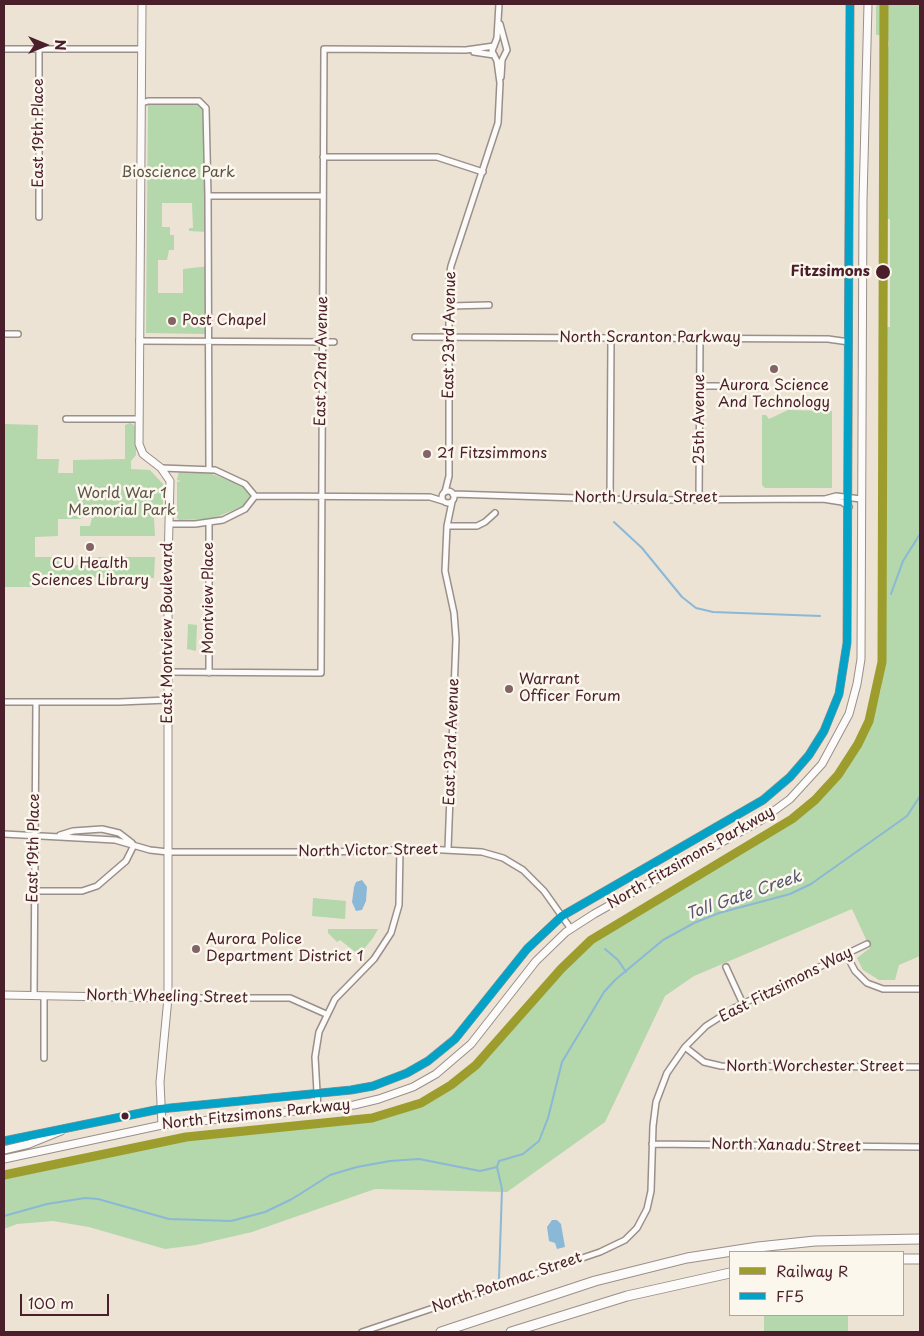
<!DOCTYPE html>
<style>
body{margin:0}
#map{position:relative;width:924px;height:1336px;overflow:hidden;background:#ece3d5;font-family:"Playpen Sans",sans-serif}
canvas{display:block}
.frame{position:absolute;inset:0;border:5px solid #4a1f2b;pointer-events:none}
.legend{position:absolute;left:729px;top:1251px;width:175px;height:65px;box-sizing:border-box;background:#fbf7ec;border:1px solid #b4a19f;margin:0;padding:6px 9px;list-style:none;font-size:15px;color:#4a1f2b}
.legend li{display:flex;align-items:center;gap:10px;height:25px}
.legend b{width:25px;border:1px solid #b4a19f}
.north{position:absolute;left:20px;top:20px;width:50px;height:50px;-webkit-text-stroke:4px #fbf7ec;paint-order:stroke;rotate:90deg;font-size:14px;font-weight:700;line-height:20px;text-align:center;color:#4a1f2b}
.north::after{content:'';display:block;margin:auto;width:18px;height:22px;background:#4a1f2b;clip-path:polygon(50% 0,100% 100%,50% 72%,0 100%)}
.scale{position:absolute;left:20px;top:1294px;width:89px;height:22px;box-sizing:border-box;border:2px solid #4a1f2b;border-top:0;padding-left:6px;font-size:15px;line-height:18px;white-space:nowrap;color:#4a1f2b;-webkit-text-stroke:4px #fbf7ec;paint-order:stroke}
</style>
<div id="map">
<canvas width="924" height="1336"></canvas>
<div class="frame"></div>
<ul class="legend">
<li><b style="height:6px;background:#9d9d2e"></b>Railway R</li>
<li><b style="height:6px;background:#04a2c6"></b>FF5</li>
</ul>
<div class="north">N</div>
<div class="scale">100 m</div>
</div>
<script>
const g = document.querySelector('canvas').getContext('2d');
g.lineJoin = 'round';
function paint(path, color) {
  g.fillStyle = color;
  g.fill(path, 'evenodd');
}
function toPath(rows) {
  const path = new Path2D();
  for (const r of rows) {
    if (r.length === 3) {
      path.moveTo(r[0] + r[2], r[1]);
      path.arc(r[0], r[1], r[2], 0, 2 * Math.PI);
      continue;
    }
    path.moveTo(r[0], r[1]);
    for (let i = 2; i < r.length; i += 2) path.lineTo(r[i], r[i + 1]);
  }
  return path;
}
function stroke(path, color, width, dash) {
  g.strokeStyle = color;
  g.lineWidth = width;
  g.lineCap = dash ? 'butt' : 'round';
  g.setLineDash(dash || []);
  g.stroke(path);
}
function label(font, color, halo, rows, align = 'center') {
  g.font = font + ' "Playpen Sans",sans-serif';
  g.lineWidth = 5;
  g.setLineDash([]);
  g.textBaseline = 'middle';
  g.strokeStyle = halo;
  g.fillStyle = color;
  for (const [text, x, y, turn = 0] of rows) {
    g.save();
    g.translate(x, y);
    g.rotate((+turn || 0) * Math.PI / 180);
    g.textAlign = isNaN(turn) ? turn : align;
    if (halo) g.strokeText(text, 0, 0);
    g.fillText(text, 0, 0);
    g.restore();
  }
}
paint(toPath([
 [876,4,920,4,920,956,899,965,895,980,879,980,863,970,857,958,870,948,852,909,694,976,665,996,605,1122,507,1192,375,1189,252,1232,196,1245,165,1249,89,1227,53,1221,17,1224,4,1229,4,1178,167,1143,375,1120,396,1115,436,1099,465,1079,485,1061,563,971,597,940,797,820,825,795,847,769,873,718,881,689,884,661,887,327,890,327,890,219,887,219,887,55,889,44,887,35,876,35],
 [148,101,203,103,208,232,189,231,189,228,193,228,192,203,162,203,162,227,170,227,170,235,174,235,174,250,169,250,167,260,158,260,158,293,183,293,183,269,209,266,209,334,146,333],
 [788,410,832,411,832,488,765,488,762,485,762,415,766,415,769,419],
 [130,423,134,425,136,431,136,455,131,461,131,469,150,470,163,484,163,510,159,517,154,518,155,536,80,536,80,526,90,526,92,518,86,514,80,519,58,519,58,536,35,537,35,557,58,557,59,565,80,565,80,557,155,557,154,578,34,577,33,587,4,587,4,424,38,425,37,459,59,459,58,473,73,473,73,460,125,459,125,425],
 [179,471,212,472,212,474,243,486,251,495,251,500,248,504,212,519,179,520,177,518,177,482,181,481,177,480],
 [188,624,197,625,196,651,187,649],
 [313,898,346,901,345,919,312,916],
 [328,929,378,929,373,938,359,955,340,940,337,942,328,933],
 [764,1315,848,1315,848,1332,764,1332]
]), '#b4d7ab');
paint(toPath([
 [362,880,367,887,366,901,362,910,356,911,352,902,354,887,356,882],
 [552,1220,557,1220,561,1224,565,1247,557,1249,555,1243,549,1241,547,1227]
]), '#8bb8d6');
stroke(toPath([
 [920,62,920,61],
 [614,522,642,548,682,597,696,608,713,612,820,616],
 [891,594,903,561,920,534],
 [605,949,618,960,626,972],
 [497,1167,502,1189,499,1279],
 [4,1216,47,1204,85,1198,98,1199,169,1219,231,1221,265,1212,292,1199,330,1175,357,1167,390,1161,419,1159,480,1171,497,1167,499,1161,523,1154,539,1141,548,1118,562,1062,604,992,615,980,663,940,694,923,719,913,790,894,811,884,907,816,920,796]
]), '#8bb8d6', 2);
const street = toPath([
 [500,24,507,50,502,60,501,77],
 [4,49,142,49],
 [474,52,494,55],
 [142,103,148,101,199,101,206,108,208,196,209,468],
 [323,157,437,157,483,172],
 [208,196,323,196],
 [39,217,39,49],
 [449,306,489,305],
 [4,334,18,334],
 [415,337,828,339,849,342],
 [139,341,334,342],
 [699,386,718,386],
 [66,419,139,419],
 [161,468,215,470,245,484,255,496],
 [448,497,6],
 [445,492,449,476,449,278,451,266,498,123,500,83,497,61,492,51,497,38,499,4],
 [453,494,640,500,823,499,842,502,849,507],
 [255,496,430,497,443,501],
 [610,499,611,338],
 [699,499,700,339],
 [825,499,836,496,861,499],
 [169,524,195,524,223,520,245,509,255,496],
 [447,526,477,526,485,522,495,513],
 [168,672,321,673,324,49,466,50,494,46],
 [209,673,209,523],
 [4,702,119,702,168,700],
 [4,834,115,840,150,850,168,852,329,852,425,849,482,852,503,858,523,870,544,891,571,929],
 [60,835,73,831,102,829,119,833,132,843],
 [448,849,456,639,454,613,445,571,447,526,452,502],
 [34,891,82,891,97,886,126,861,134,845],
 [846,954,855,971,867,983,883,989,920,989],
 [726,967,743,1004],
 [34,995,36,702],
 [44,996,44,1058],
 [168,998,290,998,326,1014],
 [685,1047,704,1062,721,1066,920,1067],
 [318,1109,315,1057,319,1032,335,999,374,959,391,933,399,905,400,849],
 [652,1144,920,1147],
 [362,1332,600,1252,625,1240,637,1228,647,1209,651,1191,653,1126,656,1102,667,1073,685,1047,706,1026,734,1008,867,944]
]);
const secondary = toPath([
 [142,4,139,444,143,454,161,468,170,481,168,565,168,998,160,1082,162,1125],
 [4,995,168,998],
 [4,1141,160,1109,351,1090,373,1086,407,1073,428,1061,455,1039,527,949,562,916,763,800,790,777,809,755,824,731,839,694,847,643,850,4],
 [4,1150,29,1144,61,1131],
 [4,1159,162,1125,354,1105,379,1099,413,1087,436,1074,471,1044,536,961,566,932,594,914,763,819,790,799,822,764,849,714,857,684,861,659,863,200,868,4]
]);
const highway = toPath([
 [903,1259,920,1259],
 [441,1332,595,1281,687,1258,758,1247,815,1241,920,1239],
 [511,1332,627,1296,730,1273]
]);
stroke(street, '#9a8f8a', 8);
stroke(secondary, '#9a8f8a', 9);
stroke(highway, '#9a8f8a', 11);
stroke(street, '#fcfbf9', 5);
stroke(secondary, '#fcfbf9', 7);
stroke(highway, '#fcfbf9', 9);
stroke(toPath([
 [4,1141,160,1109,351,1090,373,1086,407,1073,428,1061,455,1039,527,949,562,916,763,800,790,777,809,755,824,731,839,694,847,643,850,4]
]), '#04a2c6', 8);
stroke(toPath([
 [4,1175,186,1137,372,1118,421,1103,451,1085,476,1065,561,969,591,940,792,819,815,800,838,775,858,744,869,721,882,662,884,4]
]), '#9d9d2e', 9);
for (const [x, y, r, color] of [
 [883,272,8,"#4a1f2b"],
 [172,321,5,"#836466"],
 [774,369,5,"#836466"],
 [427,454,5,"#836466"],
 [90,547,5,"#836466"],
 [509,689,5,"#836466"],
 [196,949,5,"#836466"],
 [125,1116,4.5,"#4a1f2b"]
]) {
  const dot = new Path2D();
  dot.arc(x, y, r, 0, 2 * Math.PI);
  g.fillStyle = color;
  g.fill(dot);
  stroke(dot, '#fbf7ec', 2);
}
label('15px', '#4a1f2b', '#fbf7ec', [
 ["East 19th Place",39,133,-90],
 ["East 23rd Avenue",450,335,-89],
 ["North Scranton Parkway",650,338],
 ["East 22nd Avenue",322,361,-89],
 ["25th Avenue",700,419,-90],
 ["North Ursula Street",646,498],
 ["Montview Place",209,598,-90],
 ["East Montview Boulevard",168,633,-90],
 ["East 23rd Avenue",452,742,-88],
 ["East 19th Place",34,848,-89],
 ["North Victor Street",368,851,-1],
 ["North Fitzsimons Parkway",691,858,-30],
 ["East Fitzsimons Way",786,985,-27],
 ["North Wheeling Street",167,997,1],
 ["North Worchester Street",815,1067],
 ["North Fitzsimons Parkway",256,1115,-6],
 ["North Xanadu Street",786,1146,1],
 ["North Potomac Street",507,1283,-19]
]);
label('15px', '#5c5447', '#fbf7ec', [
 ["Bioscience Park",178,173],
 ["World War 1",122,494],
 ["Memorial Park",122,511]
]);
label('bold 15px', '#4a1f2b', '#fbf7ec', [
 ["Fitzsimons",870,272]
], 'right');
label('15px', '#4a1f2b', '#fbf7ec', [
 ["Post Chapel",182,321],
 ["Aurora Science",774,386,"center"],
 ["And Technology",774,403,"center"],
 ["21 Fitzsimmons",437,454],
 ["CU Health",90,564,"center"],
 ["Sciences Library",90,581,"center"],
 ["Warrant",519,680],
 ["Officer Forum",519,697],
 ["Aurora Police",206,940],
 ["Department District 1",206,957]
], 'left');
label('italic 16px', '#545570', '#fbf7ec', [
 ["Toll Gate Creek",744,896,-19]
]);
</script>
